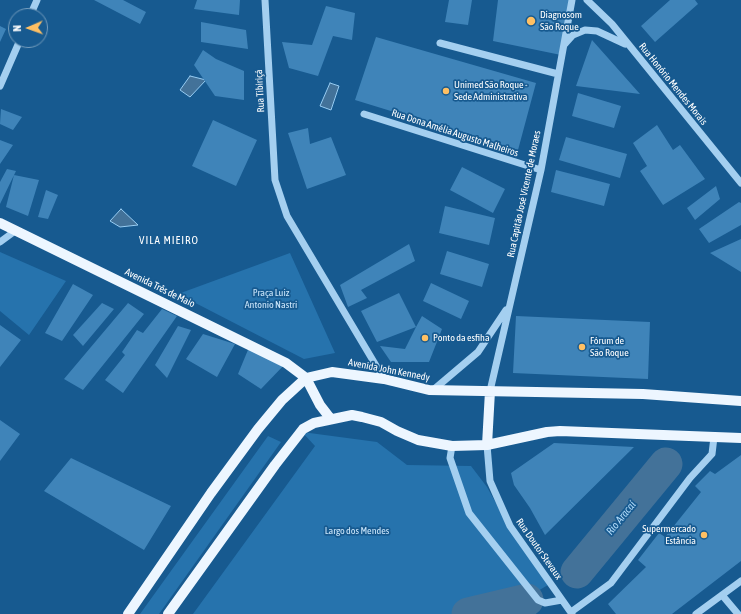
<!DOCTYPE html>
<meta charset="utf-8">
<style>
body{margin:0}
#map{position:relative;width:741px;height:614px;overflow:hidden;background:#175a90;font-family:"Asap Condensed",sans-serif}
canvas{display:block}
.north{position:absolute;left:8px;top:8px;width:40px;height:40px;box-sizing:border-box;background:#175a90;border:1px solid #749cbc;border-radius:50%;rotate:268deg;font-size:11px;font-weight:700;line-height:16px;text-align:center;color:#fff}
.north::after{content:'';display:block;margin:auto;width:14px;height:18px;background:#ffc063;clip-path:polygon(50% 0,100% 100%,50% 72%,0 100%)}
</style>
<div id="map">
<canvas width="741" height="614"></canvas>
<div class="north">N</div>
</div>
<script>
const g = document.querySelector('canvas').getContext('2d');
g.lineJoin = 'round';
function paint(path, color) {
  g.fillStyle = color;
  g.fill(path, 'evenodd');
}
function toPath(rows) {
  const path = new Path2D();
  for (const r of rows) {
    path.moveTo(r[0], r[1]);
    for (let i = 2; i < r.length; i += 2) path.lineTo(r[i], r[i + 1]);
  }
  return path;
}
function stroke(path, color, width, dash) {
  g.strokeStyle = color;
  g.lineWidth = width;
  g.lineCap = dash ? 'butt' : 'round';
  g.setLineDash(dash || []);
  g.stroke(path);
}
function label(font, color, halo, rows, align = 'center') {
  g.font = font + ' "Asap Condensed",sans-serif';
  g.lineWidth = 3.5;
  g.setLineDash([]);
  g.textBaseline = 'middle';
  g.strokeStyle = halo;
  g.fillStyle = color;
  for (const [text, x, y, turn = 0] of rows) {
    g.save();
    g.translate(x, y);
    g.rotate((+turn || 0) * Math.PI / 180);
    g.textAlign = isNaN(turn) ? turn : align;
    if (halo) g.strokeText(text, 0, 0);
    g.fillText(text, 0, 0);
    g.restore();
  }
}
paint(toPath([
 [0,252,66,281,29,335,0,311],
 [290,253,335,353,304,359,178,294],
 [302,432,377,442,407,465,471,466,487,487,516,539,548,585,531,595,459,611,455,614,193,614,315,446],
 [268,436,281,442,159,614,140,614]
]), '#2673ad');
const water = toPath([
 [190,76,206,80,190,97,180,90,190,76],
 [330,83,339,86,331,110,320,106,330,83],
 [121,209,138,225,120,227,110,221,121,209]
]);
paint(water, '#437299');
stroke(water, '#97ccf2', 1);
stroke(toPath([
 [577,572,666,464],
 [468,614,527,600]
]), '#437299', 33);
paint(toPath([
 [94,0,123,0,146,12,140,24],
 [197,0,240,0,239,15,194,9],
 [449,0,472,0,468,25,445,22],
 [498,0,571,0,561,55,493,41],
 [670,0,695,0,698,4,655,42,641,26],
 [326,6,355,13,352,40,333,36,318,76,289,68,282,42,312,45],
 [201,22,246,30,248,49,201,42],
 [0,26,6,29,0,42],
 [376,37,536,83,518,150,355,100],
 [592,40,640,94,576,86],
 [203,50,216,59,244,71,244,100,215,96,194,65],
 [578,93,621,106,614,128,572,116],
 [1,109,22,117,13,130,0,124],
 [213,120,257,140,236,186,192,166],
 [657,125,673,150,680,145,705,179,663,205,640,171,647,166,633,143],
 [308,128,310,144,331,137,346,175,307,189,288,133],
 [566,137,627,154,620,178,559,160],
 [0,140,13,145,0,164],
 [462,167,505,189,493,213,450,190],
 [7,169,16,171,0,204,0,182],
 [556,170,610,184,604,206,551,192],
 [14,175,39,180,28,216,6,207],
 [716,186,720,199,695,220,687,208],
 [46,190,58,195,48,219,38,217],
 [739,202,741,203,741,225,709,243,699,229],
 [445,206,495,218,489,245,439,233],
 [741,239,741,272,710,253],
 [409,244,415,261,361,290,367,298,348,307,340,285],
 [447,251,489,264,482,287,440,274],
 [431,283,469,301,461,319,423,301],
 [73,284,93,295,62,341,45,333],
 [399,293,416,327,422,316,442,329,429,362,391,362,380,346,405,349,416,327,377,342,361,311],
 [102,303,114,309,83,346,73,335],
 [128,303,144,314,83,390,64,379],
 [162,309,177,316,123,393,105,380,125,355,122,352,137,330,143,333],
 [516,316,650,322,648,379,513,373],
 [0,325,21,340,0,367],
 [178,326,191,330,167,378,155,365],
 [203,334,235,344,217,377,186,359],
 [250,345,286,363,261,389,238,374],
 [0,420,20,434,0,461],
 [554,443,634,447,545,535,530,508,514,485,511,473],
 [741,455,741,561,672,614,616,614,608,604,646,567,638,560,659,533,665,537,701,492,695,486,710,471,715,474],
 [71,458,171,506,144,550,44,491]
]), '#3f84b9');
stroke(toPath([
 [265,0,275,180,287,216,384,379],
 [587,0,612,24,741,183],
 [30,16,37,0],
 [440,43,558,74],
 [564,45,573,35,585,30,597,31,625,44],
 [0,86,20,40],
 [364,114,541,170],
 [0,242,15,231],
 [432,391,478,352,506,310],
 [490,391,541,170,572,0],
 [487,445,490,481,510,526,572,614],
 [452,446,450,458,469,513,538,600,545,603,562,600],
 [722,595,738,614],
 [571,612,611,583,690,478,712,454,714,437],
 [696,614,741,581]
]), '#a4cff0', 7);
stroke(toPath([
 [0,223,286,363,306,378,320,405,330,418],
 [487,445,490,391],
 [128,614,211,493,258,429,282,400,306,378,332,372,384,379,429,390,643,394,741,401],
 [168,614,275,465,303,429,314,423,352,415,362,417,381,422,397,431,418,440,452,446,487,445,547,432,560,431,741,438]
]), '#edf6ff', 10);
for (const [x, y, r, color] of [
 [531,21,5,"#ffc063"],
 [446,91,4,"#ffc063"],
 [425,338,4,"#ffc063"],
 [582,347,4,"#ffc063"],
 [704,535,4,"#ffc063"]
]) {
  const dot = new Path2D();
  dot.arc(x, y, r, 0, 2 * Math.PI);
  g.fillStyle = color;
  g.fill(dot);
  stroke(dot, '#175a90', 1.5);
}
label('10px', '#fff', '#175a90', [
 ["Diagnosom",540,15],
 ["São Roque",540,27],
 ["Unimed São Roque -",454,85],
 ["Sede Administrativa",454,97],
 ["Ponto da esfiha",433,338],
 ["Fórum de",590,341],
 ["São Roque",590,353],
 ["Supermercado",696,529,"right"],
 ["Estância",696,541,"right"]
], 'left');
label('10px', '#fff', '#175a90', [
 ["Rua Honório Mendes Morais",673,84,51],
 ["Rua Tibiriçá",260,91,-93],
 ["Rua Dona Amélia Augusto Malheiros",455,133,18],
 ["Rua Capitão José Vicente de Moraes",524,194,-78],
 ["Avenida Três de Maio",160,288,26],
 ["Avenida John Kennedy",389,370,11],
 ["Rua Doutor Stevaux",539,549,55]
]);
label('10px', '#cbe6fb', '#175a90', [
 ["Praça Luiz",271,293],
 ["Antonio Nastri",271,305],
 ["Largo dos Mendes",357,531]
]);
g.letterSpacing = '1px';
label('11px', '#fff', '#175a90', [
 ["VILA MIEIRO",169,241]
]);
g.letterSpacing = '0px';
label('italic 11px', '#b0d9f7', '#175a90', [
 ["Rio Aracaí",621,518,-51]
]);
</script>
